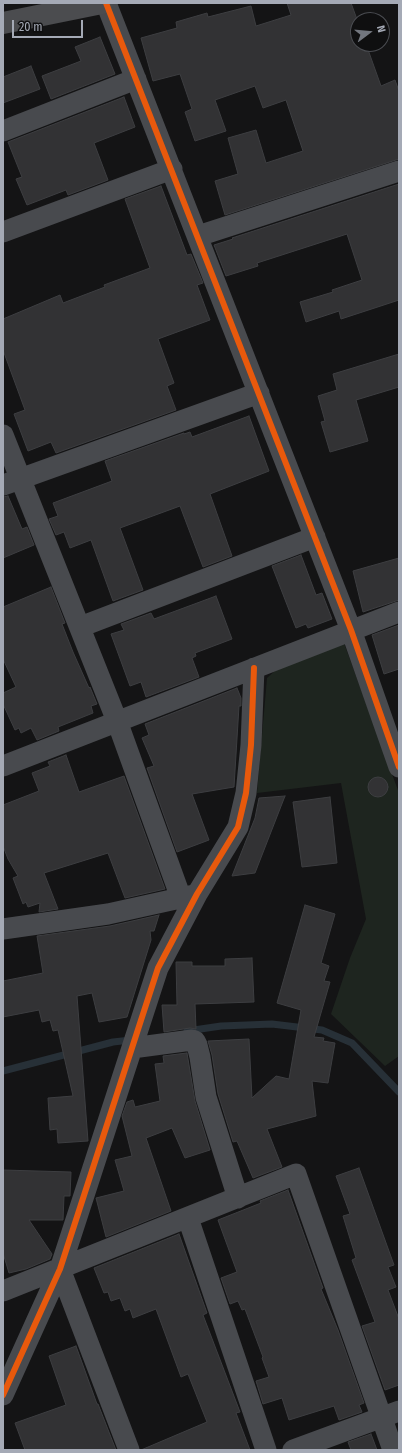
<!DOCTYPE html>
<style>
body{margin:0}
#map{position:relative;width:402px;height:1453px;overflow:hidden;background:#141415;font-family:"Fira Sans Condensed",sans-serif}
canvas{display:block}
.frame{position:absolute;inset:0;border:4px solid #a5aab6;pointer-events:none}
.north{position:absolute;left:350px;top:12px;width:40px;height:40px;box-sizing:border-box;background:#0f0f10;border:1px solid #4b4d52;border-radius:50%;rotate:74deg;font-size:11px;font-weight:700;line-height:16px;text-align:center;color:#a5aab6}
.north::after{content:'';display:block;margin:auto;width:14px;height:18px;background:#72767e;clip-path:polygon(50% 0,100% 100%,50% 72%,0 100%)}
.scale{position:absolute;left:12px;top:20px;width:71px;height:18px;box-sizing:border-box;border:2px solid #a5aab6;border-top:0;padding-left:5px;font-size:12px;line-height:14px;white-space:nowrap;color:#a5aab6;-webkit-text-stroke:3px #0f0f10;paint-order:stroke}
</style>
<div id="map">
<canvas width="402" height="1453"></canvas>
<div class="frame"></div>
<div class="north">N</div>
<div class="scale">20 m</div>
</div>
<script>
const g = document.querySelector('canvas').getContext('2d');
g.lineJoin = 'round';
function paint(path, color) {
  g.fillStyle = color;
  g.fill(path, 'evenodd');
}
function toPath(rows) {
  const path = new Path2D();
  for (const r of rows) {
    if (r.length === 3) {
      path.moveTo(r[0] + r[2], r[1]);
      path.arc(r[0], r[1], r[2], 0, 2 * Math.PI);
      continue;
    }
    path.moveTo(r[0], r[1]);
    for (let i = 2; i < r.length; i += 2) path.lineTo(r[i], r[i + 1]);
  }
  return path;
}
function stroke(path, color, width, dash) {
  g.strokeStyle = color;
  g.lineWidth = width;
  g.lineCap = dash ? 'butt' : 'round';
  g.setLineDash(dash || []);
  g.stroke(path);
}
paint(toPath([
 [344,643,399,793,399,1056,385,1066,331,1014,350,958,366,919,341,783,257,793,267,678,278,668]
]), '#1e251f');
stroke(toPath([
 [187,1031,221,1026,272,1024,322,1030,352,1043,399,1092],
 [3,1071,113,1042,131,1040]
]), '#273037', 7);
const building = toPath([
 [287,3,351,3,358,22,358,44,366,44,381,86,395,80,399,91,399,159,225,215,215,181,238,174,228,138,256,130,266,163,303,151,286,100,263,108,255,86,215,100,226,131,195,141,185,112,192,109,180,74,153,81,141,38,177,28,176,22,207,13,208,17,251,6,256,26,291,15,287,3],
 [100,37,115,74,51,99,42,76,81,61,75,47,100,37],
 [31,66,40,89,3,103,3,77,31,66],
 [124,97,135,127,94,143,108,180,68,195,66,190,27,205,16,179,22,177,8,142,124,97],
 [399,184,399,300,341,319,339,311,306,322,300,302,333,292,332,290,362,280,347,234,257,263,258,266,226,276,214,245,233,239,232,238,399,184],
 [161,186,187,255,191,254,203,283,197,285,210,320,158,339,174,383,167,386,176,410,56,453,51,442,28,451,14,414,25,410,3,350,3,319,60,295,63,303,105,287,104,285,150,268,125,199,161,186],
 [399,354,399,387,356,400,368,441,330,452,321,422,325,421,318,396,337,390,333,374,399,354],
 [249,416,269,471,210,494,232,556,203,567,180,506,120,528,143,590,113,601,91,540,70,548,64,532,56,535,49,519,58,516,53,503,112,481,105,461,184,433,184,434,190,432,192,437,249,416],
 [8,496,22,529,27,527,34,545,3,558,3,497,8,496],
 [301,555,316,595,322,593,332,619,308,628,306,624,296,628,272,566,301,555],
 [399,558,399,600,363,612,353,571,399,558],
 [51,587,65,623,62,624,73,652,89,688,90,687,97,704,91,706,93,713,58,727,59,731,37,740,31,728,21,733,19,728,15,730,3,704,3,693,16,687,3,659,3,607,51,587],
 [216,596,232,639,195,653,196,656,192,658,199,677,146,697,141,682,130,686,111,634,124,630,121,624,151,613,154,619,216,596],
 [399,625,399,669,384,674,372,635,399,625],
 [237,688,241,698,241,706,239,706,234,787,192,794,209,840,177,852,147,768,154,766,142,738,149,735,145,724,237,688],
 [66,755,79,792,124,776,165,889,125,898,108,853,44,873,58,909,39,912,40,903,28,907,26,902,23,904,13,878,18,876,8,859,3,846,3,805,39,791,32,773,50,766,48,762,66,755],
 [378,787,10],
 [285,796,255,873,232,876,255,818,259,798,285,796],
 [330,797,337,863,302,867,293,802,330,797],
 [305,905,335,914,321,963,329,966,324,981,330,982,314,1037,324,1038,323,1041,335,1043,328,1083,312,1081,316,1116,267,1129,282,1167,253,1178,237,1141,233,1142,218,1094,212,1055,208,1041,249,1039,252,1098,276,1076,289,1079,301,1010,277,1003,305,905],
 [159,915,154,931,150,931,151,940,127,1017,99,1022,92,993,77,996,88,1141,58,1143,57,1129,50,1130,48,1098,73,1096,58,1030,53,1031,50,1020,42,1022,39,1010,3,1017,3,981,43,973,37,936,110,926,159,915],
 [252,958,254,1002,195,1004,196,1029,190,1028,164,1032,162,1005,177,1005,176,962,192,962,192,966,225,966,225,959,252,958],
 [187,1053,195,1101,210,1150,185,1158,172,1128,146,1138,171,1211,106,1237,96,1198,124,1191,115,1160,132,1156,122,1116,127,1102,133,1100,135,1107,160,1101,155,1064,164,1063,163,1056,187,1053],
 [359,1168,394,1265,388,1267,396,1287,388,1290,399,1319,399,1385,385,1390,362,1326,375,1322,352,1260,356,1258,343,1216,350,1214,336,1176,359,1168],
 [3,1170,71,1172,70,1196,64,1196,63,1220,29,1220,52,1254,50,1259,26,1269,9,1273,3,1253,3,1170],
 [288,1190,323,1288,321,1289,338,1330,364,1403,359,1405,362,1412,339,1420,334,1406,289,1420,282,1398,263,1404,256,1381,269,1377,262,1358,263,1357,245,1309,242,1310,238,1301,230,1304,221,1278,237,1272,218,1220,261,1203,260,1201,288,1190],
 [179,1234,207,1313,203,1315,240,1412,236,1413,250,1450,141,1450,207,1422,188,1374,181,1377,156,1309,133,1318,130,1309,125,1311,120,1298,111,1301,108,1292,104,1293,94,1268,179,1234],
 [76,1346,97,1404,98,1404,116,1450,25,1450,15,1423,66,1405,49,1356,76,1346],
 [371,1434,377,1450,351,1450,348,1442,371,1434]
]);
paint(building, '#323234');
stroke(building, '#3d3e41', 1);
stroke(toPath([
 [106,3,351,630,399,767],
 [3,131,136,79],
 [3,232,172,169],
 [198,236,399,171],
 [3,435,117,721,181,898],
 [3,485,259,393],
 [80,627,315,537],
 [3,766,399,612],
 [3,929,108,914,194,895],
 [132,1048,192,1040,195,1041,197,1045,200,1057,206,1097,238,1198],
 [188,1218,266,1450],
 [60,1269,129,1450],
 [3,1291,296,1174,393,1450],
 [3,1395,60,1269,158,968,197,894,238,827,246,793,251,745,254,668],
 [293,1450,399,1411]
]), '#484a4e', 21);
stroke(toPath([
 [3,23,102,3]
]), '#4b4c4f', 22);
stroke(toPath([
 [106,3,351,630,399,767],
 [3,1395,60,1269,158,968,197,894,238,827,246,793,251,745,254,668]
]), '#e8590c', 6);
</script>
